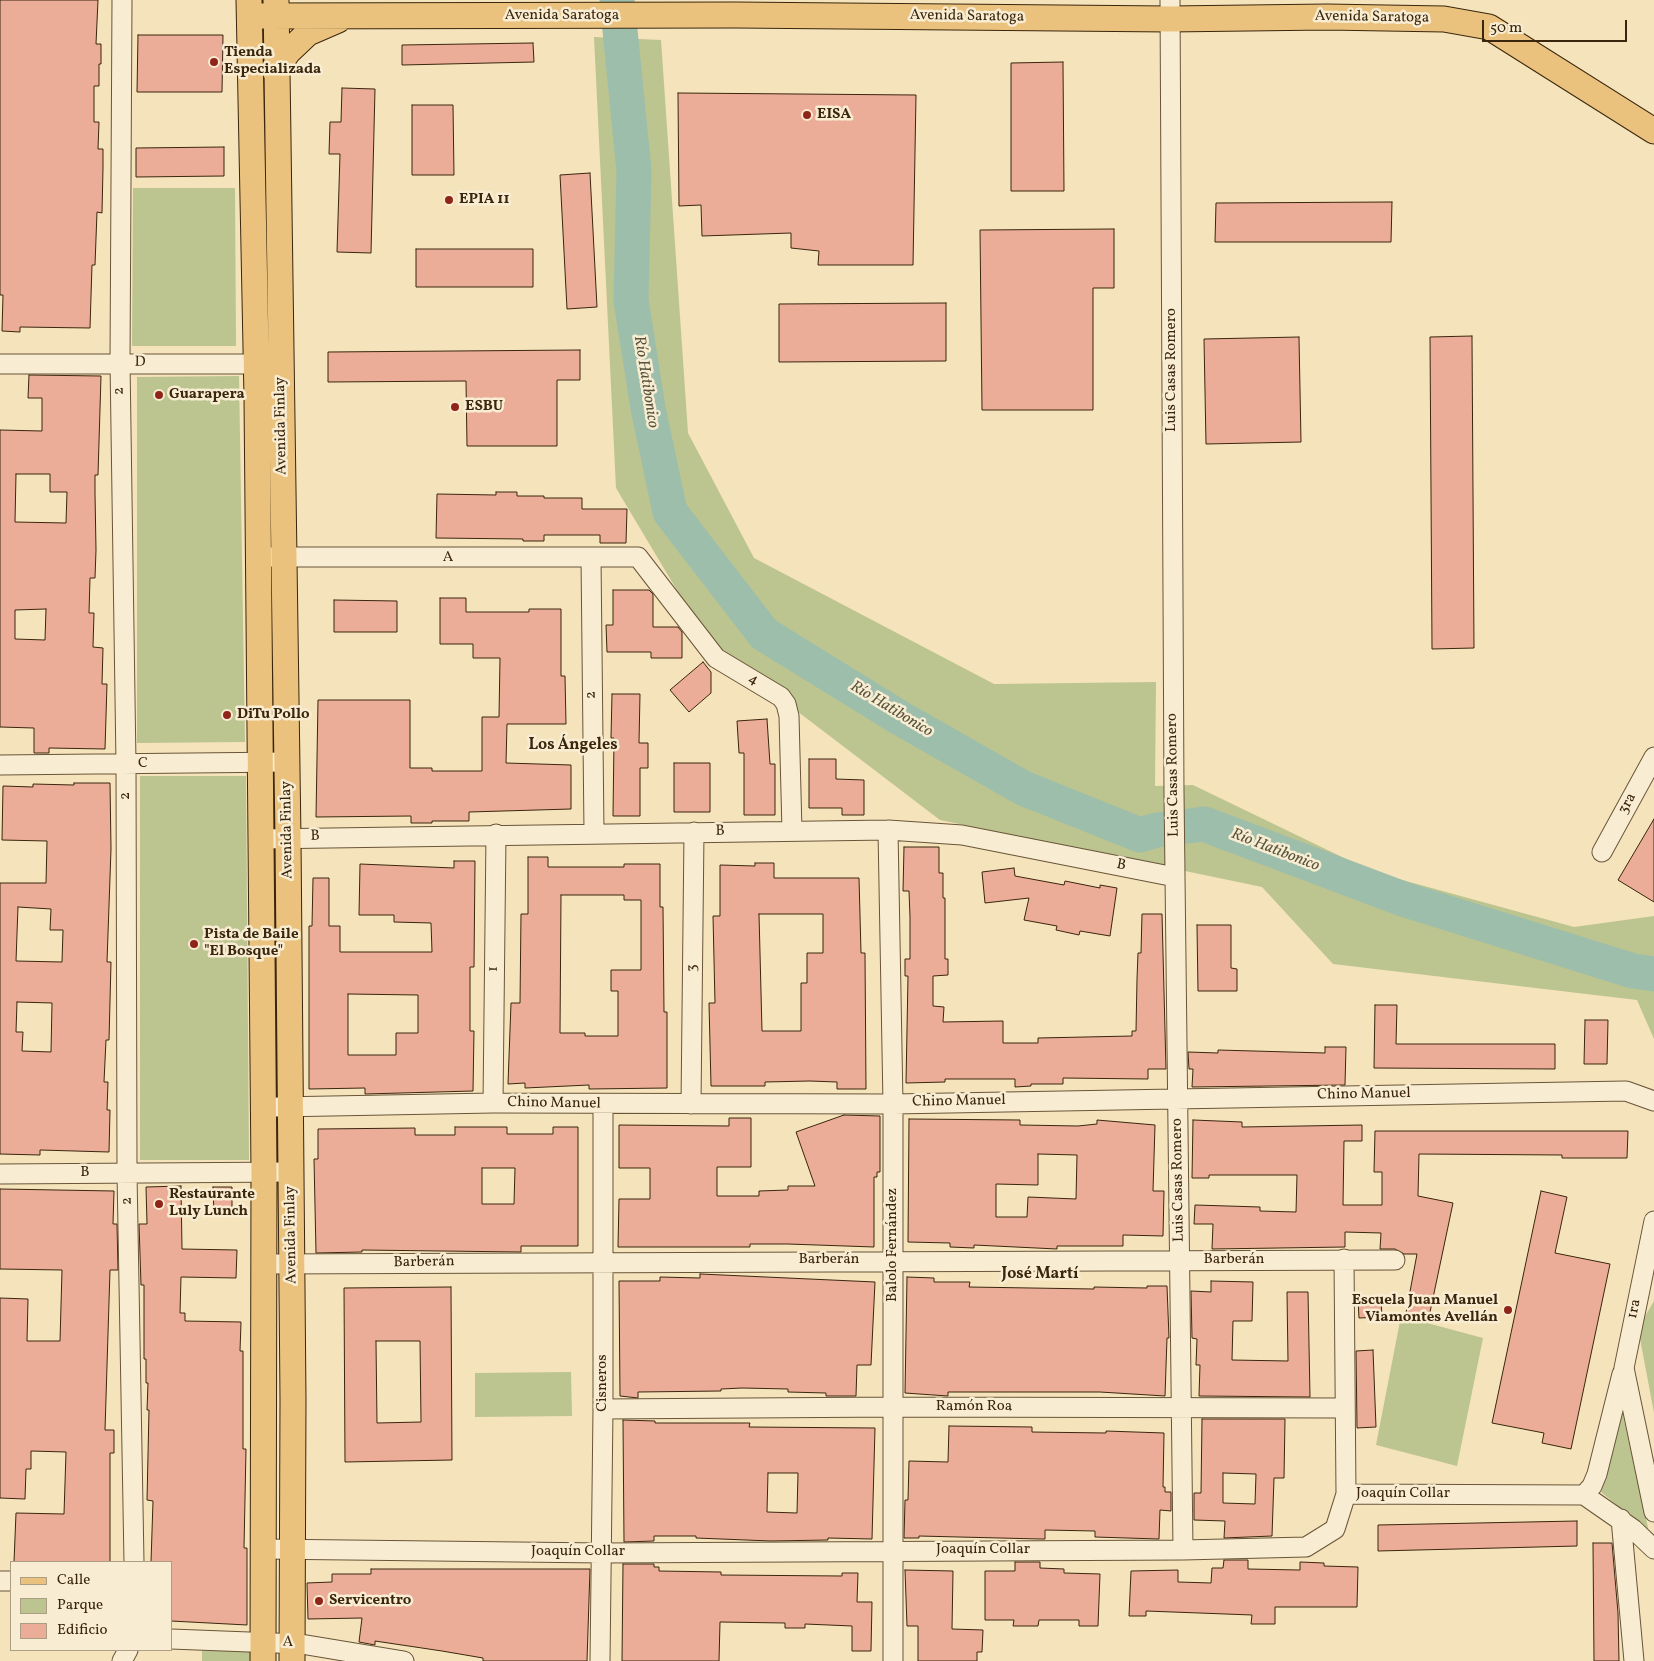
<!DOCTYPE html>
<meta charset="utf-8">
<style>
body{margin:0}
#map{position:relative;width:1654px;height:1661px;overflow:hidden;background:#f5e3bb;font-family:Vollkorn,serif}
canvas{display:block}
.legend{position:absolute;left:10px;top:1561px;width:162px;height:90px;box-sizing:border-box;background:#f8edd3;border:1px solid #ac9d84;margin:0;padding:6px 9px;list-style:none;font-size:15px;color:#3a260d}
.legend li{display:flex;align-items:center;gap:10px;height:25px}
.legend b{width:25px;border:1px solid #ac9d84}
.scale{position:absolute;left:1482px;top:20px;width:145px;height:22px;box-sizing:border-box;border:2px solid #3a260d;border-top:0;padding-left:6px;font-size:15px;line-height:18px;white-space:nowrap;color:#3a260d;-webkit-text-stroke:4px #f8edd3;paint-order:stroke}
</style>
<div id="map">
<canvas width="1654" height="1661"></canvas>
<ul class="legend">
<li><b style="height:6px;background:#eac27e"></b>Calle</li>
<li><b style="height:14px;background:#bcc490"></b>Parque</li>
<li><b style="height:14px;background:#ebac98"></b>Edificio</li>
</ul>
<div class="scale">50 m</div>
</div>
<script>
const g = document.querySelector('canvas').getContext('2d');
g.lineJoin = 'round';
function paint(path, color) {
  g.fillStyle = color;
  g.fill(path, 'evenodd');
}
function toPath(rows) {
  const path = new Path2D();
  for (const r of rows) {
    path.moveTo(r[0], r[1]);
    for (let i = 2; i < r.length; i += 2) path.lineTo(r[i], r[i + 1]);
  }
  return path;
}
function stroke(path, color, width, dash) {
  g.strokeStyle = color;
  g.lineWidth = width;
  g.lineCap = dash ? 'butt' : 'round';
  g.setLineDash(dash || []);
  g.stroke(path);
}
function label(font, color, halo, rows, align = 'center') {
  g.font = font + ' Vollkorn,serif';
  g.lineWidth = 5;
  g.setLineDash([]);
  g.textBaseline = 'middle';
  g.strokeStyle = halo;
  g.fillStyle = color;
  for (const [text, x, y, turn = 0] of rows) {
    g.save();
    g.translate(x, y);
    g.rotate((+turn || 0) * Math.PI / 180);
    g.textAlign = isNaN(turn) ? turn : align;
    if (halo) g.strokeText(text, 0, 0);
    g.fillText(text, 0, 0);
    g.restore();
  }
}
paint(toPath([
 [594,37,661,40,688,433,754,558,994,684,1156,682,1155,786,1193,785,1373,872,1574,927,1654,916,1654,1039,1637,1000,1333,964,1262,887,940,820,709,644,616,488],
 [133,188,235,188,236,346,132,346],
 [239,376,245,742,137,743,137,377],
 [140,776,246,776,249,1160,140,1160],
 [1654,1301,1654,1413,1638,1328],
 [1401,1316,1483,1338,1457,1466,1376,1445],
 [571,1372,572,1416,475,1417,475,1373],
 [1622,1411,1649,1532,1601,1492],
 [202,1649,250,1652,250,1661,202,1661]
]), '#bcc490');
stroke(toPath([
 [617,0,634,171,631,300,648,408,670,512,764,634,900,718,1023,788,1140,835,1157,830,1204,824,1403,899,1633,971,1654,974]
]), '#9dbeab', 35);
const building = toPath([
 [0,0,98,0,96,44,101,44,101,64,99,64,99,86,94,86,94,122,99,122,98,149,103,149,103,168,102,213,97,212,95,265,92,265,90,328,20,327,20,332,2,331,3,295,0,295,0,0],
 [138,35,223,35,222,92,137,92,138,35],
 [533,43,534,62,402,65,402,45,533,43],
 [1063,62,1064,191,1011,191,1011,63,1063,62],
 [342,88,375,89,371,253,337,252,340,154,329,154,330,122,341,122,342,88],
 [678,93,916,95,913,265,818,265,819,251,791,248,791,233,702,236,701,205,679,206,678,93],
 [412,105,453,105,454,175,412,175,412,105],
 [224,147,224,176,136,177,136,148,224,147],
 [590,173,597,307,567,309,560,175,590,173],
 [1392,202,1391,242,1215,242,1216,203,1392,202],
 [1114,229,1114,288,1093,288,1093,410,982,410,980,230,1114,229],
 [416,249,533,249,533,287,416,287,416,249],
 [946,303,946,361,779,362,779,304,946,303],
 [1472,336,1474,648,1432,649,1430,337,1472,336],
 [1299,337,1301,442,1206,444,1204,339,1299,337],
 [580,350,580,380,557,380,557,446,467,446,466,381,328,382,328,352,580,350],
 [29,375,101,376,98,475,95,475,95,493,96,550,95,578,90,578,89,613,94,613,93,647,103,648,102,684,107,684,105,749,49,748,49,753,34,753,34,728,0,727,0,430,42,431,42,398,28,398,29,375],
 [16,474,50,474,50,492,67,492,66,523,15,522,16,474],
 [46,609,45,640,15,639,15,610,46,609],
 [496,492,517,492,517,496,544,496,544,498,582,498,582,509,627,509,626,543,600,543,600,535,544,535,544,541,523,541,523,539,436,538,437,494,496,495,496,492],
 [613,590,649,590,653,594,653,627,678,627,682,632,682,658,651,658,651,652,607,652,606,625,613,625,613,590],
 [440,598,466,598,466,612,529,612,529,609,561,609,561,676,565,676,566,724,507,724,506,763,571,765,571,809,469,812,469,821,432,821,432,823,411,823,411,816,316,817,318,700,410,700,410,768,432,768,432,771,482,771,482,717,499,717,500,658,473,658,473,644,440,644,440,598],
 [334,600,397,601,397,632,334,632,334,600],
 [703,662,711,672,711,693,689,712,670,690,703,662],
 [612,694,640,694,639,743,648,743,648,768,640,768,640,816,613,816,614,738,611,738,612,694],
 [767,719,770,764,775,764,775,815,744,815,744,753,739,753,737,721,767,719],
 [809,759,836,759,836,779,864,780,864,815,842,815,842,808,809,808,809,759],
 [674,763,710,763,710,812,674,812,674,763],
 [74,783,110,783,111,849,107,962,111,962,109,1040,106,1040,104,1082,108,1082,107,1110,110,1110,109,1152,40,1150,40,1155,0,1154,0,883,46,883,47,841,2,840,3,786,33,787,33,784,74,785,74,783],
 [18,907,51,909,50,930,63,930,62,962,16,961,18,907],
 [17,1002,52,1003,51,1052,22,1051,23,1032,16,1032,17,1002],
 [1654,819,1654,902,1618,880,1654,819],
 [904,847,939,847,939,873,943,873,943,898,945,898,945,959,948,959,948,975,933,976,933,1006,944,1007,943,1022,1003,1021,1003,1043,1038,1043,1038,1038,1132,1036,1132,1031,1136,1031,1137,979,1138,953,1141,953,1142,914,1162,914,1166,1069,1148,1069,1148,1079,1063,1078,1063,1084,1031,1084,1031,1086,1015,1087,1015,1079,945,1079,945,1082,906,1083,908,976,905,976,905,959,910,959,910,917,909,891,903,891,904,847],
 [528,857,548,857,548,867,624,867,624,864,660,864,660,907,663,907,664,1012,667,1012,667,1088,589,1089,589,1085,525,1088,525,1083,508,1084,511,1003,520,1003,521,914,528,914,528,857],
 [561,895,624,895,624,900,641,900,641,970,611,970,611,991,618,991,618,1036,585,1036,585,1033,560,1033,561,895],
 [454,861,475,861,474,967,470,967,470,1031,474,1031,473,1091,365,1094,365,1088,309,1089,309,926,312,926,313,878,329,878,329,926,340,926,340,952,432,952,431,923,394,922,394,915,359,915,360,864,454,868,454,861],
 [348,994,418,995,418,1033,396,1033,396,1055,348,1055,348,994],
 [755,863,774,863,774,878,859,878,861,953,865,953,866,1089,837,1089,837,1082,810,1081,765,1082,765,1086,711,1086,709,1003,715,1003,713,916,720,916,720,865,755,866,755,863],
 [759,914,823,914,823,953,807,953,807,983,801,983,801,1031,762,1031,759,914],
 [1014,868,1015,876,1064,885,1065,881,1100,888,1100,885,1117,888,1110,936,1080,931,1079,935,1056,930,1057,926,1024,920,1029,898,985,903,982,872,1014,868],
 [1197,925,1231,925,1231,968,1237,969,1237,991,1198,991,1197,925],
 [1375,1005,1397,1005,1396,1044,1555,1044,1555,1069,1374,1068,1375,1005],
 [1585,1020,1608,1020,1607,1064,1584,1064,1585,1020],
 [1325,1047,1346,1047,1345,1085,1192,1087,1193,1069,1189,1069,1188,1052,1218,1053,1218,1050,1325,1053,1325,1047],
 [844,1115,880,1116,880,1172,877,1172,877,1177,874,1177,874,1247,788,1244,750,1244,750,1247,618,1247,619,1199,650,1199,650,1168,619,1168,619,1125,729,1126,729,1118,751,1118,751,1167,717,1167,717,1196,759,1196,759,1191,788,1190,788,1186,815,1186,796,1132,844,1115],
 [909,1119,1020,1120,1020,1125,1078,1126,1097,1124,1097,1120,1155,1125,1153,1191,1164,1191,1163,1236,1123,1235,1123,1246,1057,1246,1057,1249,974,1245,974,1248,950,1247,950,1243,908,1242,909,1119],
 [1038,1154,1077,1155,1076,1199,1028,1197,1027,1217,996,1217,996,1184,1038,1185,1038,1154],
 [1193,1120,1242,1122,1242,1127,1362,1125,1362,1141,1344,1141,1343,1205,1382,1205,1382,1172,1374,1172,1375,1131,1628,1131,1627,1158,1562,1158,1562,1155,1419,1154,1418,1196,1453,1203,1429,1317,1406,1313,1417,1254,1404,1254,1395,1249,1380,1249,1381,1233,1345,1232,1345,1247,1212,1249,1213,1224,1194,1224,1195,1205,1260,1207,1260,1211,1296,1212,1297,1175,1209,1175,1209,1178,1192,1178,1193,1120],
 [455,1127,507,1127,507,1134,553,1134,553,1127,578,1127,578,1246,521,1246,521,1252,362,1250,362,1252,316,1253,314,1159,318,1159,318,1129,415,1128,415,1135,455,1135,455,1127],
 [482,1168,515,1168,514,1204,482,1204,482,1168],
 [181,1186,182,1249,237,1250,236,1278,181,1277,180,1313,185,1313,185,1321,241,1322,240,1351,243,1351,243,1449,246,1449,244,1548,247,1548,247,1625,171,1621,171,1562,151,1562,153,1501,147,1500,149,1410,147,1410,148,1383,146,1383,146,1359,144,1359,144,1285,141,1285,139,1224,147,1224,146,1187,181,1186],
 [213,1187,232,1187,232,1214,214,1214,213,1187],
 [0,1189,114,1191,113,1224,117,1224,118,1270,110,1270,105,1430,114,1430,114,1453,110,1453,110,1562,14,1562,16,1513,64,1514,66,1452,31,1451,31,1469,26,1469,25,1499,0,1498,0,1298,28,1299,27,1341,60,1341,62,1270,0,1269,0,1189],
 [1541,1191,1567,1197,1555,1253,1610,1264,1571,1449,1542,1443,1544,1433,1492,1423,1541,1191],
 [700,1274,875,1282,871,1365,857,1365,856,1396,826,1396,826,1393,788,1392,788,1389,742,1388,721,1389,721,1391,638,1392,638,1398,620,1396,619,1281,660,1281,660,1277,700,1278,700,1274],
 [907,1277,934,1278,934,1282,970,1282,969,1287,1094,1289,1094,1287,1147,1288,1147,1286,1167,1286,1169,1338,1167,1338,1165,1396,1100,1392,948,1392,948,1396,905,1393,907,1277],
 [1211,1281,1253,1282,1252,1321,1233,1321,1232,1360,1288,1361,1287,1292,1308,1292,1310,1397,1199,1396,1200,1365,1196,1365,1197,1339,1192,1338,1191,1291,1211,1292,1211,1281],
 [451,1287,452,1460,345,1462,344,1288,451,1287],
 [376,1341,420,1341,421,1422,377,1423,376,1341],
 [1358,1299,1381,1299,1382,1317,1359,1318,1358,1299],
 [1373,1350,1376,1427,1357,1428,1356,1351,1373,1350],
 [1202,1419,1285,1419,1284,1478,1274,1478,1272,1536,1224,1538,1225,1521,1194,1520,1194,1493,1201,1493,1202,1419],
 [1223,1473,1256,1474,1255,1504,1223,1503,1223,1473],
 [623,1420,655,1421,655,1423,750,1423,749,1427,875,1428,872,1539,828,1538,828,1540,771,1541,696,1538,696,1536,654,1536,654,1541,624,1542,623,1420],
 [768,1473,798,1473,797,1513,767,1512,768,1473],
 [949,1426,1032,1427,1032,1432,1106,1433,1106,1431,1164,1433,1163,1487,1165,1487,1165,1492,1171,1492,1171,1511,1160,1510,1159,1539,1095,1537,1095,1531,1045,1530,1045,1539,1040,1539,919,1536,919,1538,904,1538,905,1500,908,1500,909,1461,948,1462,949,1426],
 [1577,1521,1577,1546,1378,1551,1378,1525,1577,1521],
 [1593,1543,1612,1543,1618,1613,1619,1661,1594,1661,1593,1543],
 [1224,1560,1248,1560,1248,1569,1300,1570,1300,1562,1324,1563,1324,1566,1358,1567,1357,1607,1275,1607,1275,1624,1251,1624,1252,1615,1146,1611,1146,1616,1129,1616,1131,1571,1178,1570,1178,1582,1211,1583,1212,1568,1223,1568,1224,1560],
 [1015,1562,1040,1562,1040,1568,1064,1569,1064,1573,1100,1574,1098,1626,1079,1626,1079,1620,1039,1620,1038,1626,1013,1626,1014,1620,985,1620,985,1571,1015,1571,1015,1562],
 [623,1564,654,1564,654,1567,659,1567,659,1571,721,1572,721,1575,842,1576,842,1573,858,1573,857,1602,872,1602,871,1651,852,1651,852,1626,805,1624,805,1628,785,1628,785,1623,720,1622,719,1661,622,1661,623,1564],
 [371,1569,590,1569,587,1661,483,1661,483,1658,442,1651,375,1641,375,1645,359,1642,362,1618,308,1619,307,1583,332,1582,332,1574,371,1574,371,1569],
 [905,1570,953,1571,952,1629,983,1630,982,1652,977,1652,977,1661,918,1661,918,1626,907,1626,905,1570]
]);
paint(building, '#ebac98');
stroke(building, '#3a260d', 1);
const minor = toPath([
 [122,0,120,362,126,764,127,1173,134,1562],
 [1170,0,1174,792,1183,1550],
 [0,364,269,364],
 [271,557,638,557,716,658,781,697,786,704,789,716,792,831],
 [591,558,594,832],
 [0,765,287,762],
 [888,830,893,1104,893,1661],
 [260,839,888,830,962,835,1175,877],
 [1602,852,1654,757],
 [493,1103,496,834],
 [691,1104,694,832],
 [277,1107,493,1103,893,1104,1626,1091,1654,1101],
 [0,1174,291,1172],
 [1654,1221,1624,1368,1654,1512],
 [1344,1259,1346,1494],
 [264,1264,1395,1260],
 [603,1409,893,1407,1345,1408],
 [1584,1495,1592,1486,1597,1474,1622,1374],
 [1621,1519,1634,1661],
 [263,1549,602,1553,1183,1550,1306,1547,1335,1529,1346,1494,1584,1495,1633,1529,1654,1549],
 [0,1581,11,1581],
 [171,1639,301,1644,404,1661],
 [122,1661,128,1650],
 [600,1661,603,1409,603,1105]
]);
const major = toPath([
 [249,0,257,398,264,1172,263,1661],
 [276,0,288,838,293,1400,292,1661],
 [260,16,735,15,1169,19,1327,17,1444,19,1489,27,1654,131],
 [275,71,288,52,308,33,338,20]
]);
stroke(minor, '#695538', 21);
stroke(major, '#3a260d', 27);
stroke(minor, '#f8edd3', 19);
stroke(major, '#eac27e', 25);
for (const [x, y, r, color] of [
 [214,62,5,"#8f2418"],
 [807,115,5,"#8f2418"],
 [449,200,5,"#8f2418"],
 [159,395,5,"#8f2418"],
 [455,407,5,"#8f2418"],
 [227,715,5,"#8f2418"],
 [194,944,5,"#8f2418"],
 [159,1204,5,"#8f2418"],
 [1508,1310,5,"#8f2418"],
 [319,1601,5,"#8f2418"]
]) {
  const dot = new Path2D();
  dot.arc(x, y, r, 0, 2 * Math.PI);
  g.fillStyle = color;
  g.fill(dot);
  stroke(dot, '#f8edd3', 2);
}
label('15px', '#3a260d', '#f8edd3', [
 ["Avenida Saratoga",562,16],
 ["Avenida Saratoga",967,17,1],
 ["Avenida Saratoga",1372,18,1],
 ["D",140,363,1],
 ["Luis Casas Romero",1172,370,-90],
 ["2",120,391,-91],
 ["Avenida Finlay",282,426,-91],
 ["A",448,558],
 ["4",753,680,30],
 ["2",592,695,-91],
 ["C",143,764],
 ["Luis Casas Romero",1174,775,-91],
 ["2",126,796,-90],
 ["3ra",1628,804,-62],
 ["Avenida Finlay",288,830,-91],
 ["B",720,832,-1],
 ["B",315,837,-1],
 ["B",1121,866,11],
 ["3",693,968,-89],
 ["1",494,969,-89],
 ["Chino Manuel",1364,1095,-1],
 ["Chino Manuel",959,1102,-1],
 ["Chino Manuel",554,1104,1],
 ["B",85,1173],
 ["Luis Casas Romero",1179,1180,-91],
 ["2",128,1201,-91],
 ["Avenida Finlay",292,1235,-91],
 ["Balolo Fernández",893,1245,-90],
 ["Barberán",829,1260],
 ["Barberán",1234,1260],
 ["Barberán",424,1263,-1],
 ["1ra",1635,1309,-79],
 ["Cisneros",603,1383,-90],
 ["Ramón Roa",974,1407],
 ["Joaquín Collar",1403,1494],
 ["Joaquín Collar",983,1550],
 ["Joaquín Collar",578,1552],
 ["A",288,1643,3]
]);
label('bold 15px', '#3a260d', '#f8edd3', [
 ["Tienda",224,53],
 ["Especializada",224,70],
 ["EISA",817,115],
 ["EPIA 11",459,200],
 ["Guarapera",169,395],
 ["ESBU",465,407],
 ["DiTu Pollo",237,715],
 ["Pista de Baile",204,935],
 ["\"El Bosque\"",204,952],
 ["Restaurante",169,1195],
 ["Luly Lunch",169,1212],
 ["Escuela Juan Manuel",1498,1301,"right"],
 ["Viamontes Avellán",1498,1318,"right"],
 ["Servicentro",329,1601]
], 'left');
label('italic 16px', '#58543c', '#f8edd3', [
 ["Río Hatibonico",645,382,81],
 ["Río Hatibonico",891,710,31],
 ["Río Hatibonico",1275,851,21]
]);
label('bold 16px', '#3a260d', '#f8edd3', [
 ["Los Ángeles",573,746],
 ["José Martí",1040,1275]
]);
</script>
